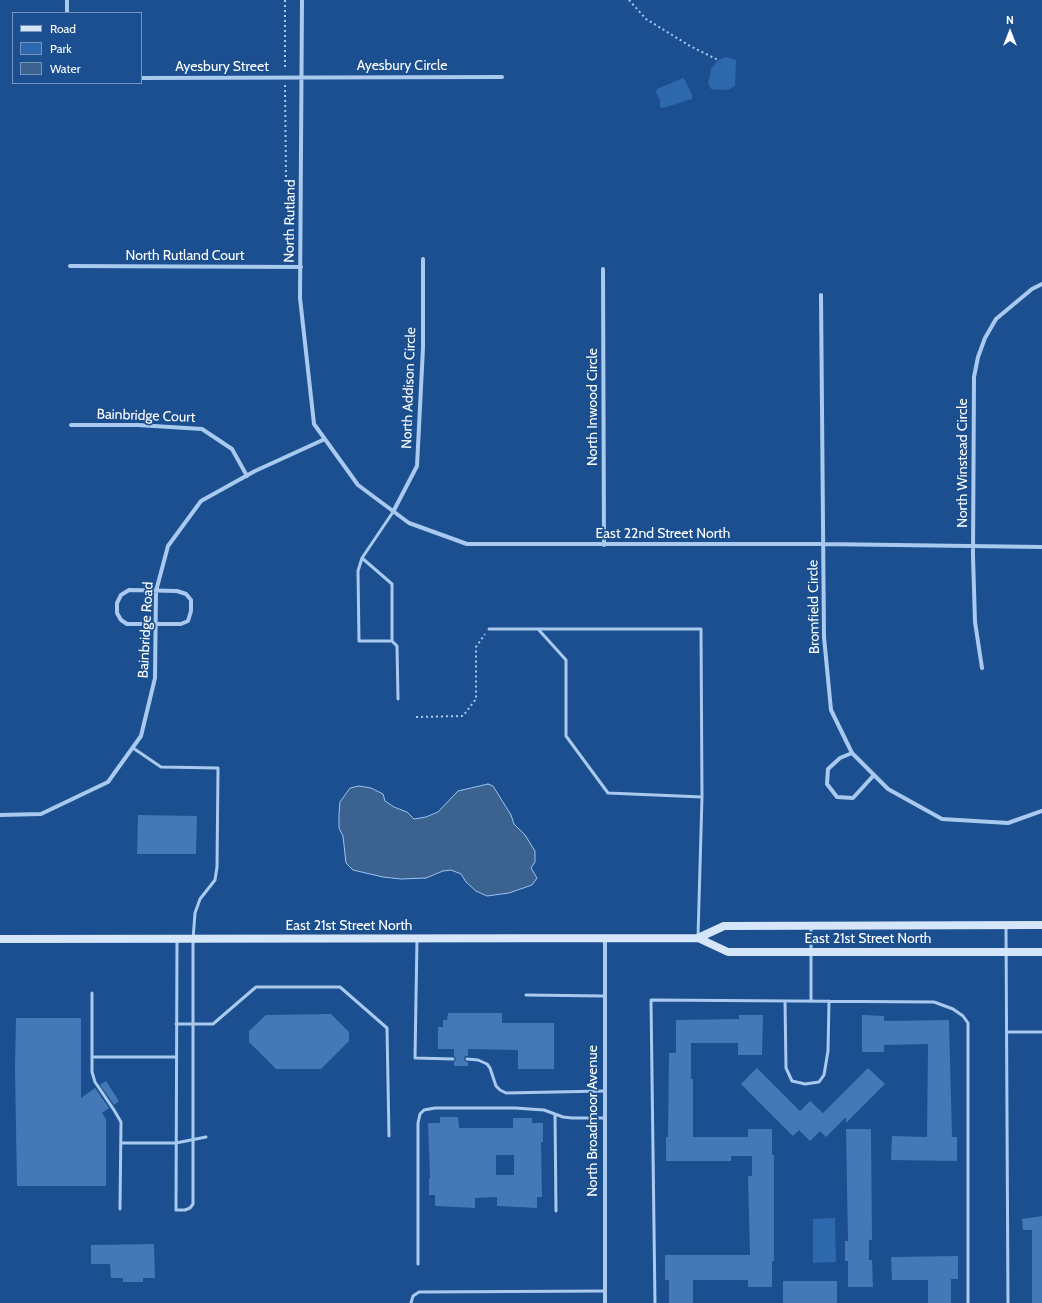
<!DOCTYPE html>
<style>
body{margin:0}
#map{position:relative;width:1042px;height:1303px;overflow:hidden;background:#1b4f8f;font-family:Cabin,sans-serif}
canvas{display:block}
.legend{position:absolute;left:12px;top:12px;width:130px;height:72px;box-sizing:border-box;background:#1b4f8f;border:1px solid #7695bc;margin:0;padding:5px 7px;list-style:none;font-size:12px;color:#fff}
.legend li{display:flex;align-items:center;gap:8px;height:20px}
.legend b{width:20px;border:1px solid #7695bc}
.north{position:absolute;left:990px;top:12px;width:40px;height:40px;-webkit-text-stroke:3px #1b4f8f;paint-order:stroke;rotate:0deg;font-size:11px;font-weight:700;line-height:16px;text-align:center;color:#fff}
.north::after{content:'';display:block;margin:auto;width:14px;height:18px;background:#fff;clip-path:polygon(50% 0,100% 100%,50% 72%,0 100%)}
</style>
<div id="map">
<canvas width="1042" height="1303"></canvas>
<ul class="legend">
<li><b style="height:5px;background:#d6e6fa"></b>Road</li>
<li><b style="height:11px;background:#2e69ad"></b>Park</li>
<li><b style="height:11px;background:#3c6290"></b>Water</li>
</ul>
<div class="north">N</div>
</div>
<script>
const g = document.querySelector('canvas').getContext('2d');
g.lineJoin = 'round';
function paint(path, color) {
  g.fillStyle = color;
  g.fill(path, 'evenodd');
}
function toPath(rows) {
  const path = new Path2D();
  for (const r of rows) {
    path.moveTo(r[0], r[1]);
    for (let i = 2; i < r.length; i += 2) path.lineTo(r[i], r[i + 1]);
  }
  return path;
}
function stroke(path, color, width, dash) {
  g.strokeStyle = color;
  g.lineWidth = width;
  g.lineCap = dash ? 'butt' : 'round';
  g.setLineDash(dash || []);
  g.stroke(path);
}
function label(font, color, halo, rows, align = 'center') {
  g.font = font + ' Cabin,sans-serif';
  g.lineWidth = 3.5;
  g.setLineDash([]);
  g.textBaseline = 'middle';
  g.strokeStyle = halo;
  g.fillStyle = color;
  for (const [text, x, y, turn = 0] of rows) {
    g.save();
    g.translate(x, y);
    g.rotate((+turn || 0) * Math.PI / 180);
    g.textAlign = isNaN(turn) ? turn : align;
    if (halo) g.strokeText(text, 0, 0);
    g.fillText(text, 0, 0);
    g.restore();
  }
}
paint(toPath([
 [726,57,736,60,735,86,728,90,711,89,708,83,710,77,711,69,718,60],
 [683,78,685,80,692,95,692,99,663,108,660,107,660,100,656,92,657,89],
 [835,1218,836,1262,813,1263,813,1219]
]), '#2e69ad');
const water = toPath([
 [488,784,493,786,511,815,514,824,525,835,535,851,535,862,531,868,537,878,532,885,509,893,487,896,476,891,466,882,461,874,451,870,443,871,426,878,401,879,383,877,353,870,346,863,343,836,339,828,339,814,340,802,350,788,359,786,371,788,383,794,385,801,394,807,407,812,414,819,426,817,438,812,458,791,488,784]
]);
paint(water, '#3c6290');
stroke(water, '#9cc4f0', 1);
paint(toPath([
 [138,815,197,816,196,854,137,854],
 [448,1013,502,1013,502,1023,554,1023,554,1069,518,1069,518,1050,468,1049,468,1056,465,1056,464,1059,465,1061,468,1062,468,1066,454,1066,454,1062,456,1059,454,1056,454,1049,438,1049,438,1027,443,1027,443,1020,447,1020],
 [331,1014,349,1032,349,1041,321,1069,276,1069,249,1042,249,1031,266,1015],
 [739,1015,763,1015,762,1055,738,1055,738,1043,691,1043,691,1079,693,1079,693,1137,748,1137,748,1129,772,1129,772,1155,774,1155,774,1261,772,1261,772,1287,748,1287,748,1280,693,1280,693,1303,669,1303,669,1280,665,1280,665,1255,750,1255,748,1176,752,1176,752,1156,731,1156,731,1161,666,1161,666,1137,668,1137,669,1053,676,1053,676,1020,739,1019],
 [862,1015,884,1016,884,1021,949,1020,952,1137,957,1137,957,1161,891,1160,892,1136,927,1137,928,1044,884,1045,884,1052,862,1052],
 [16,1018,81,1018,81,1098,95,1088,109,1108,102,1113,106,1119,106,1186,17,1186,15,1069],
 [757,1068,800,1111,810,1101,823,1113,868,1068,885,1084,846,1123,846,1117,826,1137,820,1131,810,1141,799,1130,793,1136,741,1084],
 [106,1081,119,1101,114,1105,100,1085],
 [440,1117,458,1117,459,1128,513,1128,513,1118,532,1118,532,1123,543,1123,543,1142,541,1142,542,1197,537,1197,537,1208,497,1206,497,1197,475,1198,475,1208,435,1206,435,1195,429,1195,429,1178,430,1178,428,1123,440,1123],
 [496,1155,514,1155,514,1175,496,1175],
 [846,1129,871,1129,872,1240,869,1240,869,1260,872,1260,873,1287,848,1287,848,1261,845,1261,845,1241,848,1241],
 [1042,1216,1042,1303,1032,1303,1032,1230,1023,1230,1022,1219],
 [154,1244,155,1278,143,1278,143,1282,123,1282,123,1278,111,1278,110,1264,91,1264,91,1245],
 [958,1256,958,1279,951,1279,951,1303,928,1303,928,1280,892,1280,891,1257],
 [783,1281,837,1281,837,1303,783,1303]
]), '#4478b7');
stroke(toPath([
 [285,0,285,70],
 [629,0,646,19,690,46,718,60],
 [285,85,286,177],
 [416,717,463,716,476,699,476,647,485,634]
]), '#a9c9ee', 2, [2, 3]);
stroke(toPath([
 [393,512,362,558,358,571,359,641,392,641,397,646,398,699],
 [362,558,392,584,392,641],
 [489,629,701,629,702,797,698,937],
 [538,629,566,660,566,736,608,793,702,797],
 [133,748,161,767,218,768,217,867,215,880,200,899,195,913,193,939,193,1204,190,1208,185,1210,176,1210,177,939],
 [811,927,811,1001],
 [1006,927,1008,1303],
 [417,939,415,1058,453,1059],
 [92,993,92,1072,95,1082,114,1110,121,1122,120,1209],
 [526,995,604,996],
 [785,1001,786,1068,792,1081,805,1084,819,1082,824,1075,828,1051,829,1001],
 [176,1024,213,1024,256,987,340,987,387,1028,389,1136],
 [1007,1032,1042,1032],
 [92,1057,176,1057],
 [467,1059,478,1060,487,1064,490,1068,496,1086,500,1090,506,1093,604,1091],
 [555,1114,556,1211],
 [121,1143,176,1143,206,1137],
 [418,1264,418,1123,420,1114,424,1110,435,1108,515,1108,544,1110,563,1117,572,1118,604,1118],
 [411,1303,413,1296,419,1292,605,1291],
 [655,1303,651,1000,934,1002,953,1009,963,1016,968,1023,968,1303]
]), '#a9c9ee', 3);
stroke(toPath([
 [67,0,67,13],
 [302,0,300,298,314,424,358,485,409,523,467,544,823,544,1042,547],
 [141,78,502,77],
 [70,266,301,267],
 [603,269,604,545],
 [821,295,824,637,831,710,852,753,888,789,942,819,1008,823,1042,811],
 [71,425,138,425,202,429,232,449,247,476],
 [393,512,417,466,423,348,423,259],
 [129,590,177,591,186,594,191,600,191,611,188,621,181,624,127,624,121,620,117,613,117,603,121,595,129,590],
 [982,668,975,622,973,556,974,377,978,357,985,338,996,319,1032,289,1042,284],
 [852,753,840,758,828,769,827,784,837,797,853,798,874,775],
 [0,815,41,814,108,782,141,736,155,678,156,591,168,546,201,501,255,471,325,439],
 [605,1303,605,939]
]), '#a9c9ee', 4);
stroke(toPath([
 [698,938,724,926,1042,925],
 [0,939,698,938,728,952,1042,952]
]), '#d6e6fa', 8);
label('14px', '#fff', '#1b4f8f', [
 ["Ayesbury Circle",402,66],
 ["Ayesbury Street",222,67],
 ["North Rutland",290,221,-89],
 ["North Rutland Court",185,256],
 ["North Addison Circle",409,388,-88],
 ["North Inwood Circle",593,407,-90],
 ["Bainbridge Court",146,416,2],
 ["North Winstead Circle",963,463,-90],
 ["East 22nd Street North",663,534],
 ["Bromfield Circle",814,607,-91],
 ["Bainbridge Road",146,630,-87],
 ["East 21st Street North",349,926],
 ["East 21st Street North",868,939],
 ["North Broadmoor Avenue",593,1121,-90]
]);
</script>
